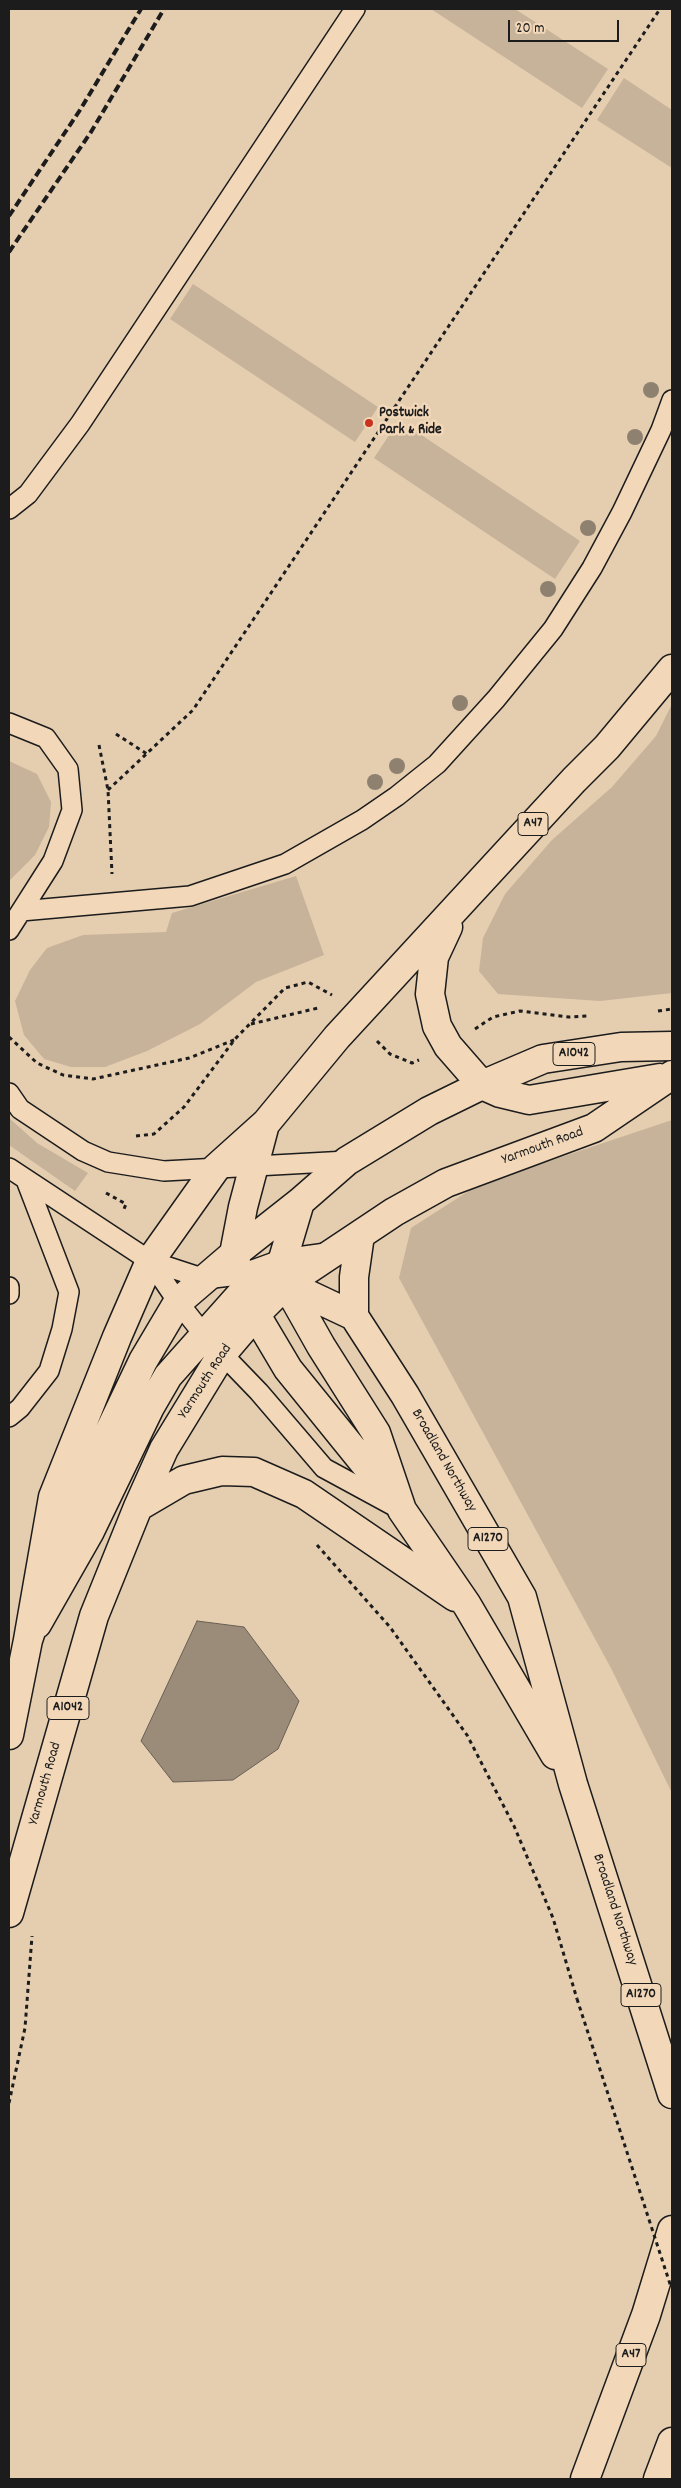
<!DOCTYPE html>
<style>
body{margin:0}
#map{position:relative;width:681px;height:2488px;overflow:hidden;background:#e5cdb0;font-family:Dekko,sans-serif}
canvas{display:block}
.frame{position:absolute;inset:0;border:10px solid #1c1c1c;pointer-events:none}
.scale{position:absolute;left:508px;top:20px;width:111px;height:22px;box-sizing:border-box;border:2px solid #1c1c1c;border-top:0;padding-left:6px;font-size:15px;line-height:18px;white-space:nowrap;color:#1c1c1c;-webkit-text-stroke:4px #f2d8b9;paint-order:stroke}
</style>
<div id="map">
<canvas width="681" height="2488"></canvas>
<div class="frame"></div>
<div class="scale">20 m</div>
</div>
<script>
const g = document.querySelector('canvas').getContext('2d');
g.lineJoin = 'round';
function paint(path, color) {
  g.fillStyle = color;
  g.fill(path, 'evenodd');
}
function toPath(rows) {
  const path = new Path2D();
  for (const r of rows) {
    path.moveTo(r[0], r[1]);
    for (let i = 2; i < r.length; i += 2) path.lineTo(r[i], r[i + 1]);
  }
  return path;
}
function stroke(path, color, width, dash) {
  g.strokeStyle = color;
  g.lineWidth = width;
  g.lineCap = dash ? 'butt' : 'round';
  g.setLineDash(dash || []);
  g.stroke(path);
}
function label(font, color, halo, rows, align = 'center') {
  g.font = font + ' Dekko,sans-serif';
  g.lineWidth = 5;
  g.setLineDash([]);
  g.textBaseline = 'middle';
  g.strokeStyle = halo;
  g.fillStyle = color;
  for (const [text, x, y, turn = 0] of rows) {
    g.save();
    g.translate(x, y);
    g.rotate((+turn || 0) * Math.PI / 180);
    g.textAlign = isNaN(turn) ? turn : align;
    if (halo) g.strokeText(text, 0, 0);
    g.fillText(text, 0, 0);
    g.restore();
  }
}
paint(toPath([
 [431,9,515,9,608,69,582,108],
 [624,78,672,110,672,168,597,120],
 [193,284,378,407,355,442,170,319],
 [399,420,580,541,555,579,374,458],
 [672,704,672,993,600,1001,498,994,479,971,483,938,505,894,552,840,612,787,656,736],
 [9,761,37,774,51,802,49,827,35,855,9,881],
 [296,876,324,955,256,982,200,1024,147,1051,105,1067,71,1067,44,1059,24,1035,15,1001,30,970,47,948,83,935,166,932,172,913],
 [9,1118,37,1143,88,1173,75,1191,9,1145],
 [672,1120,672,1793,612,1670,399,1278,411,1228,478,1185]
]), '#c7b29a');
const water = toPath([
 [197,1621,244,1627,299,1701,278,1749,233,1780,173,1782,141,1741,197,1621]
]);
paint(water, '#9b8b79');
stroke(water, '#685f54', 1);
const service = toPath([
 [9,509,28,494,80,424,355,9],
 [9,723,46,738,68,769,72,810,53,861,9,930],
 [21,911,190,896,285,864,362,820,397,796,437,764,496,699,553,629,592,568,622,512,661,430,672,400],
 [9,1093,20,1109,83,1151,108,1162,164,1171,347,1161],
 [9,1168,150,1261,205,1279,239,1275,283,1259,326,1253],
 [150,1261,178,1302,204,1335,259,1392,324,1468,394,1506],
 [9,1287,9,1294],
 [9,1417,20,1408,49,1371,62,1329,69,1292,26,1180]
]);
const trunk = toPath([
 [448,927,434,957,430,994,437,1026,448,1046,482,1085,500,1093,529,1100,660,1078],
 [300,1202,283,1259,286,1284,321,1346,376,1433,402,1510,467,1605,555,1755],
 [360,1235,354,1277,354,1316,405,1395,522,1597,573,1784,672,2094],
 [236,1262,234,1254,243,1207,265,1124],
 [286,1284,354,1316],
 [247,1300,288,1369,390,1495],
 [138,1507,184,1480,222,1471,254,1472,304,1494,455,1597],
 [55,1563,79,1495,143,1361,178,1302,234,1254,300,1202,347,1161,429,1111,482,1085,543,1059,621,1047,672,1046],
 [37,1624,90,1531,150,1407,168,1376,242,1293,286,1284],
 [28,1640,53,1497,117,1337,150,1261,216,1168,266,1123,337,1037,574,780,607,747,672,669],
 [9,1735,28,1640,34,1622],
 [9,1913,94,1616,138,1507,164,1449,222,1354,256,1314,286,1284,394,1212,446,1183,594,1128,672,1075],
 [585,2479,646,2315,672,2230],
 [658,2479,672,2442]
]);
stroke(service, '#1c1c1c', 22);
stroke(trunk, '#1c1c1c', 31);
stroke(toPath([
 [116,734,147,754],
 [99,745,108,790,112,874],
 [108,790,193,710,660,9],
 [658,1011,672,1009],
 [251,1024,318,1008],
 [475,1029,493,1017,520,1011,569,1017,587,1016],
 [9,1037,37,1063,63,1075,93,1079,189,1058,234,1040],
 [377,1041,390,1054,412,1063,419,1060],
 [136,1136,154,1134,184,1107,235,1039,285,988,308,982,332,995],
 [106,1193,126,1204,124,1209],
 [317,1545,390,1627,467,1735,514,1826,553,1918,577,1999],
 [9,2103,25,2028,32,1936]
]), '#1c1c1c', 3, [4, 4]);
stroke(service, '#f2d8b9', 19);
stroke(trunk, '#f2d8b9', 28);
stroke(toPath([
 [9,216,80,110,141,9],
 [9,252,91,132,164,9]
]), '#1c1c1c', 4, [8, 4]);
stroke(toPath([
 [577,1999,671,2287]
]), '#1c1c1c', 3, [4, 4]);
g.fillStyle = '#8e8170';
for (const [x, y] of [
 [651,390],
 [635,437],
 [588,528],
 [548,589],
 [460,703],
 [397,766],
 [375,782]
]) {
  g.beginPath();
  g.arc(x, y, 8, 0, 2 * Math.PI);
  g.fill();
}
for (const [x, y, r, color] of [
 [369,423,5,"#c8321e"]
]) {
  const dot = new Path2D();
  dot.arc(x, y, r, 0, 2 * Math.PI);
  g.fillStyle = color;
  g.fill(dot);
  stroke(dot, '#f2d8b9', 2);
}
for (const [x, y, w] of [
 [533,824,30],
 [574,1054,42],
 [488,1539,40],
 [68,1708,42],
 [641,1995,40],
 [631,2355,30]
]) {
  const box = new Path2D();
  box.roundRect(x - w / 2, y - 11.5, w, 23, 4);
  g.fillStyle = '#f2d8b9';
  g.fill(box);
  stroke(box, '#1c1c1c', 1);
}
label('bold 14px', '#1c1c1c', null, [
 ["A47",533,824],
 ["A1042",574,1054],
 ["A1270",488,1539],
 ["A1042",68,1708],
 ["A1270",641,1995],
 ["A47",631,2355]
]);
label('bold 15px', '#1c1c1c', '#f2d8b9', [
 ["Postwick",379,414],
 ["Park & Ride",379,431]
], 'left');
label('15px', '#1c1c1c', '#f2d8b9', [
 ["Yarmouth Road",543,1147,-20],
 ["Yarmouth Road",206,1382,-57],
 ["Broadland Northway",443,1461,60],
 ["Yarmouth Road",46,1784,-74],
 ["Broadland Northway",614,1910,72]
]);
</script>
